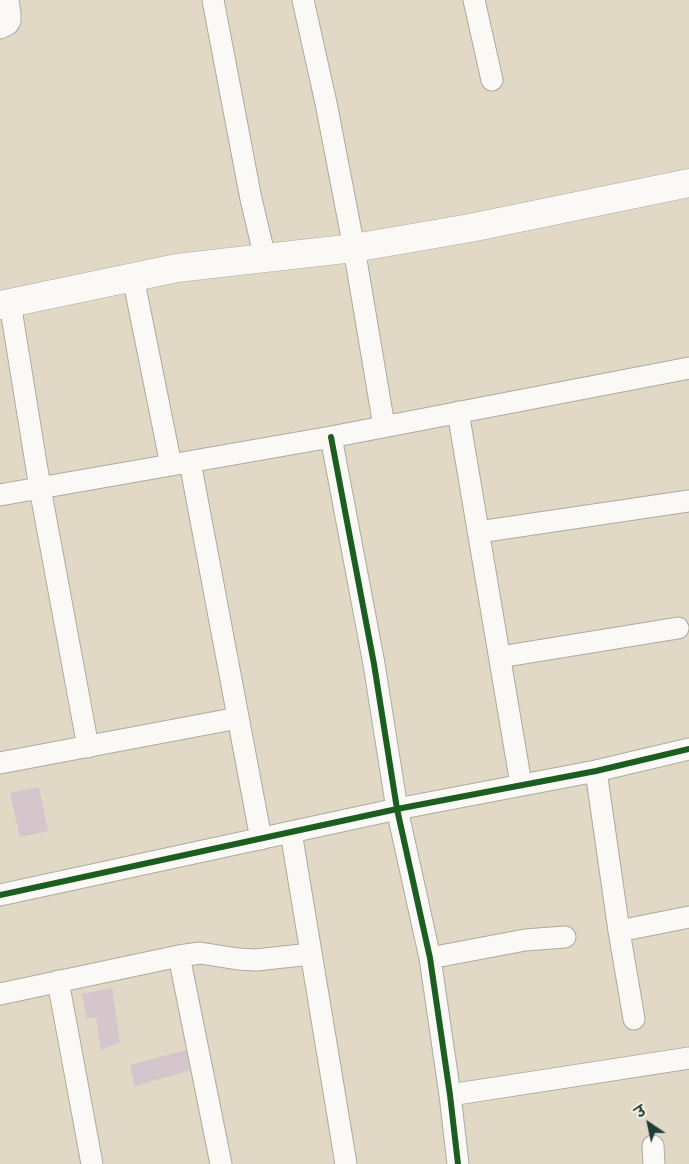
<!DOCTYPE html>
<meta charset="utf-8">
<style>
body{margin:0}
#map{position:relative;width:689px;height:1164px;overflow:hidden;background:#e1d8c5;font-family:"Shantell Sans","Playpen Sans Deva",sans-serif}
canvas{display:block}
.north{position:absolute;left:624px;top:1099px;width:50px;height:50px;-webkit-text-stroke:4px #f7f3e8;paint-order:stroke;rotate:326deg;font-size:14px;font-weight:700;line-height:20px;text-align:center;color:#1f3d34}
.north::after{content:'';display:block;margin:auto;width:18px;height:22px;background:#1f3d34;clip-path:polygon(50% 0,100% 100%,50% 72%,0 100%)}
</style>
<div id="map">
<canvas width="689" height="1164"></canvas>
<div class="north">उ</div>
</div>
<script>
const g = document.querySelector('canvas').getContext('2d');
g.lineJoin = 'round';
function paint(path, color) {
  g.fillStyle = color;
  g.fill(path, 'evenodd');
}
function toPath(rows) {
  const path = new Path2D();
  for (const r of rows) {
    path.moveTo(r[0], r[1]);
    for (let i = 2; i < r.length; i += 2) path.lineTo(r[i], r[i + 1]);
  }
  return path;
}
function stroke(path, color, width, dash) {
  g.strokeStyle = color;
  g.lineWidth = width;
  g.lineCap = dash ? 'butt' : 'round';
  g.setLineDash(dash || []);
  g.stroke(path);
}
paint(toPath([
 [39,787,48,831,20,837,10,793],
 [112,988,120,1042,101,1050,96,1017,87,1019,82,994],
 [186,1050,191,1070,135,1086,130,1065]
]), '#d4c6cc');
const street = toPath([
 [213,0,251,199,265,258],
 [303,0,326,103,354,248,384,426],
 [474,0,492,80],
 [0,28,8,24,10,21,10,14,8,0],
 [133,277,171,465],
 [10,303,40,488,88,747],
 [458,412,521,784],
 [331,437,374,664,397,809,430,958,450,1095,458,1164],
 [190,462,261,839],
 [0,495,331,437,689,368],
 [479,532,689,501],
 [500,657,678,628],
 [0,763,238,718],
 [596,771,619,931,634,1019],
 [291,832,346,1164],
 [0,895,397,809,596,771,689,749],
 [619,931,689,917],
 [179,956,221,1164],
 [430,958,525,940,565,937],
 [58,981,92,1164],
 [0,994,179,956,200,953,238,959,256,960,311,954],
 [450,1095,689,1058],
 [653,1146,654,1164]
]);
const secondary = toPath([
 [0,305,177,268,354,248,470,228,689,183]
]);
stroke(street, '#adab9e', 23);
stroke(secondary, '#adab9e', 29);
stroke(street, '#faf9f6', 21);
stroke(secondary, '#faf9f6', 28);
stroke(toPath([
 [331,437,374,664,397,809,430,958,450,1095,458,1164],
 [0,895,397,809,596,771,689,749]
]), '#1b5e20', 6);
</script>
